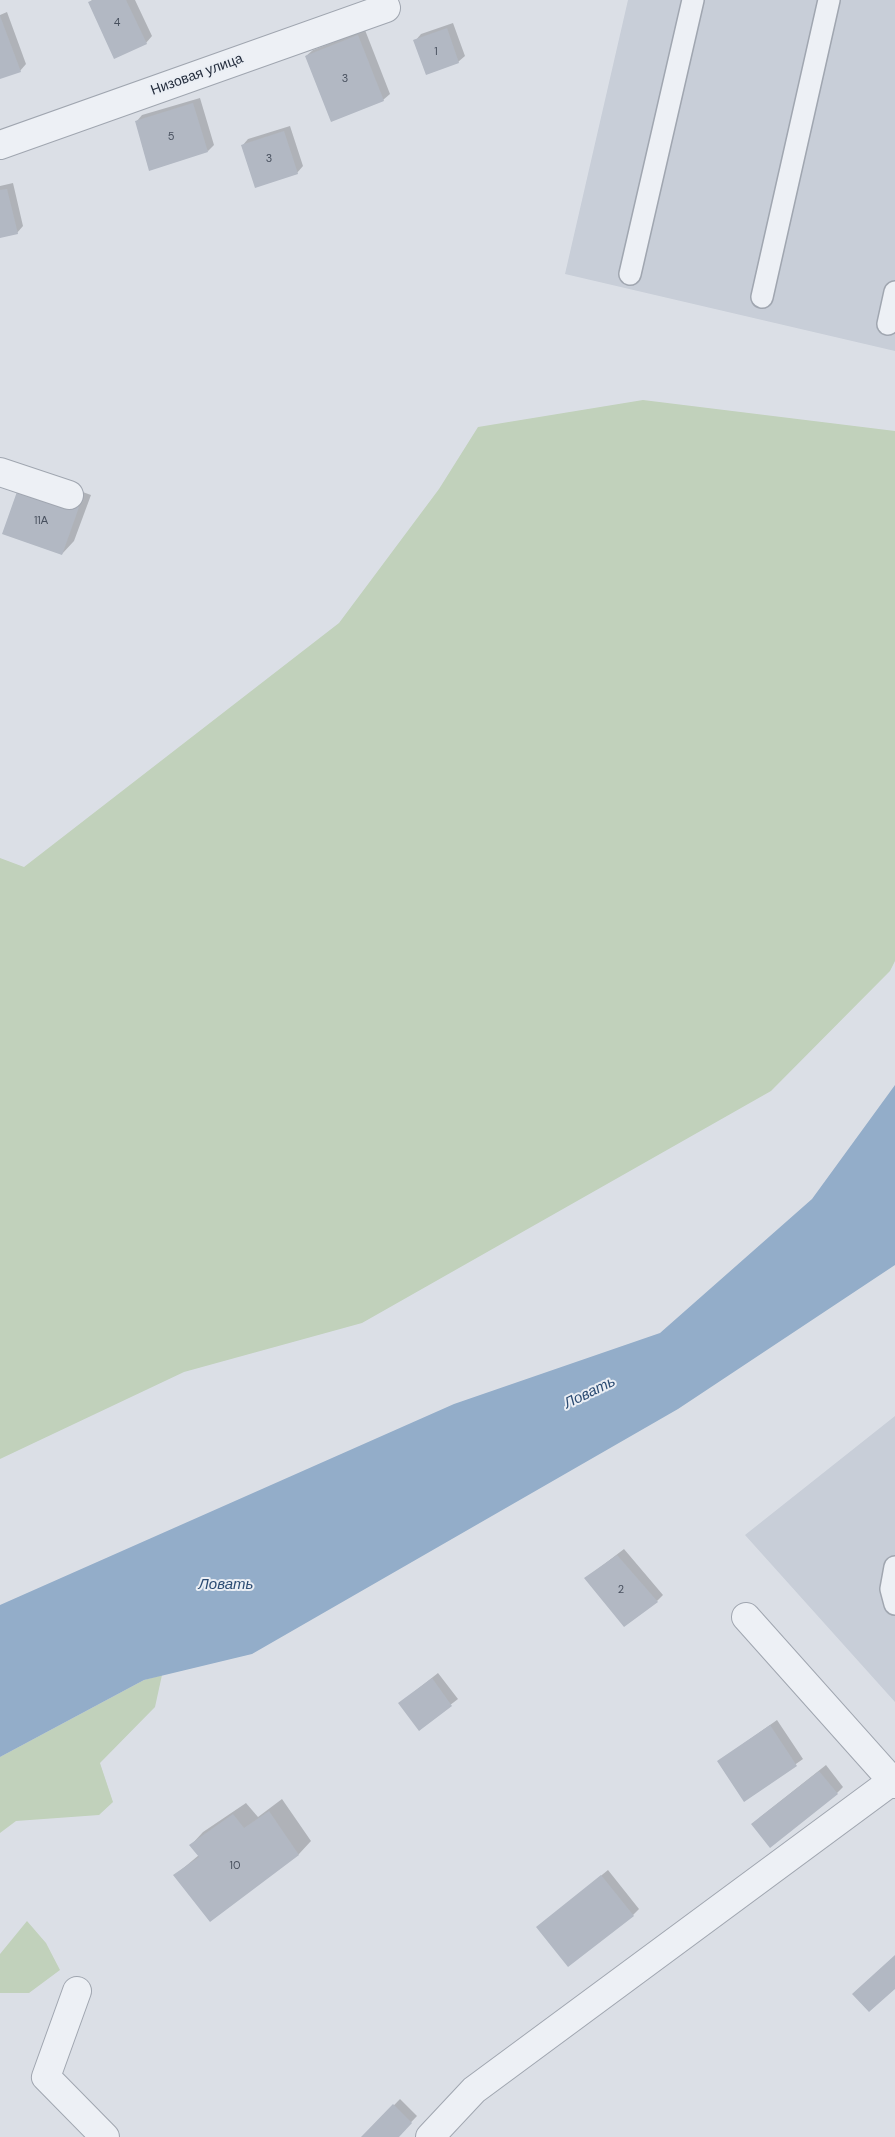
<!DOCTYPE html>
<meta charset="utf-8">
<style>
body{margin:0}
canvas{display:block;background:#dbdfe6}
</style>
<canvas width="895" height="2137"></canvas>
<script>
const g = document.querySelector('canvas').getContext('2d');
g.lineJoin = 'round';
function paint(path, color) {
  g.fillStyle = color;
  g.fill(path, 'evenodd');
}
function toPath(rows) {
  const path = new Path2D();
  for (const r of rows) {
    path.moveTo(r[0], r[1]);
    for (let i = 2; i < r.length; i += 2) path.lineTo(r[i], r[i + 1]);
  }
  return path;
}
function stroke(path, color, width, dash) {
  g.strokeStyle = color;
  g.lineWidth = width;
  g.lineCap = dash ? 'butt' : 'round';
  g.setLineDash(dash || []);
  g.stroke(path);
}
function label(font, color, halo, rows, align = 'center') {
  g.font = font + ' "DM Sans",sans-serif';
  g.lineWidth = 4;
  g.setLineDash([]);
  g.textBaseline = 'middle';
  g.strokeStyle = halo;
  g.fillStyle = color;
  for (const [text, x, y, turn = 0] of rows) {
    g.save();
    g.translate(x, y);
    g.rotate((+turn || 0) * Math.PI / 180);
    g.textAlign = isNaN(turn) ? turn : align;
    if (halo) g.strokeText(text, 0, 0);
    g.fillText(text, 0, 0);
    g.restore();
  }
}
paint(toPath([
 [628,0,895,0,895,351,565,274],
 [895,1416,895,1702,745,1535]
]), '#c8ced8');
paint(toPath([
 [643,400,895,431,895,961,890,971,771,1091,362,1323,184,1372,0,1459,0,858,24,867,339,623,439,489,478,427],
 [162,1675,155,1707,100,1763,113,1802,99,1815,16,1821,0,1833,0,1757,144,1680],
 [27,1921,46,1943,60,1970,29,1993,0,1993,0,1954]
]), '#c1d1bb');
paint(toPath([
 [895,1085,895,1265,678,1409,252,1654,144,1680,0,1757,0,1605,454,1404,660,1333,812,1199]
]), '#93adc9');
paint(toPath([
 [92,0,135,0,152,36,146,43,89,3],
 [7,12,26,64,20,71,0,78,0,15],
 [453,23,465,56,458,62,415,41,421,34],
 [365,30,390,94,383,100,306,56,313,50],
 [200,98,214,145,208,151,136,122,142,115],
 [290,126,303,166,297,173,242,146,248,139],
 [13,183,23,226,17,233,0,237,0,186],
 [33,474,91,495,74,541,62,554],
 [624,1549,663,1595,657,1601,586,1578],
 [438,1673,458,1699,419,1729,400,1703],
 [777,1720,803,1759,745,1800,719,1761],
 [826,1765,843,1787,837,1793,759,1818],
 [282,1799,311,1841,299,1854,210,1921,175,1875,199,1855,191,1845,203,1832,246,1803,258,1817],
 [608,1870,639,1909,633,1915,538,1927],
 [400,2099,417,2116,397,2137,363,2137]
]), '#0003');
paint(toPath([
 [93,0,126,0,147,44,114,59,88,2],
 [0,16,21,72,0,79],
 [447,28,459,63,426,75,413,40],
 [358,35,384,101,331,122,305,56],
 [193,103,208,152,149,171,135,121],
 [284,131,298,174,255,188,241,145],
 [7,189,18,234,0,238,0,190],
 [19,486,79,507,62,555,2,534],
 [617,1555,658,1602,624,1627,584,1578],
 [432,1678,452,1706,419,1731,398,1703],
 [770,1725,797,1766,744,1802,717,1761],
 [819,1771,838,1794,770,1848,751,1824],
 [269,1811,299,1855,210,1922,173,1875,199,1857,189,1845,233,1814,244,1828],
 [601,1875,634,1916,568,1967,536,1927],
 [895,1955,895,1989,869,2012,852,1994],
 [393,2104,412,2123,399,2137,361,2137]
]), '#b2b8c3');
const service = toPath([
 [630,274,693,0],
 [762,297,829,0],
 [888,324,895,292],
 [895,1567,891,1589,895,1604]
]);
const minor = toPath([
 [0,145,386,8,383,0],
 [0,472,69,495],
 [746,1617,895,1784],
 [77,1991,46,2077,105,2137],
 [430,2137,474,2090,892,1781]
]);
stroke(service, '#a0a6b0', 24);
stroke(minor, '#a0a6b0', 30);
stroke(service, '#edf0f5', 21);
stroke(minor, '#edf0f5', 28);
label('11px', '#48505e', null, [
 ["4",117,23],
 ["1",436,52],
 ["3",345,79],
 ["5",171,137],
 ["3",269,159],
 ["11А",41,521],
 ["2",621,1590],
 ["10",235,1866]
]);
label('14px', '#242d3d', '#eaeef4', [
 ["Низовая улица",197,75,-20]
]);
label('italic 15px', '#2c4c73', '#eaeef4', [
 ["Ловать",590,1393,-26],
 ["Ловать",226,1585]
]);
</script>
